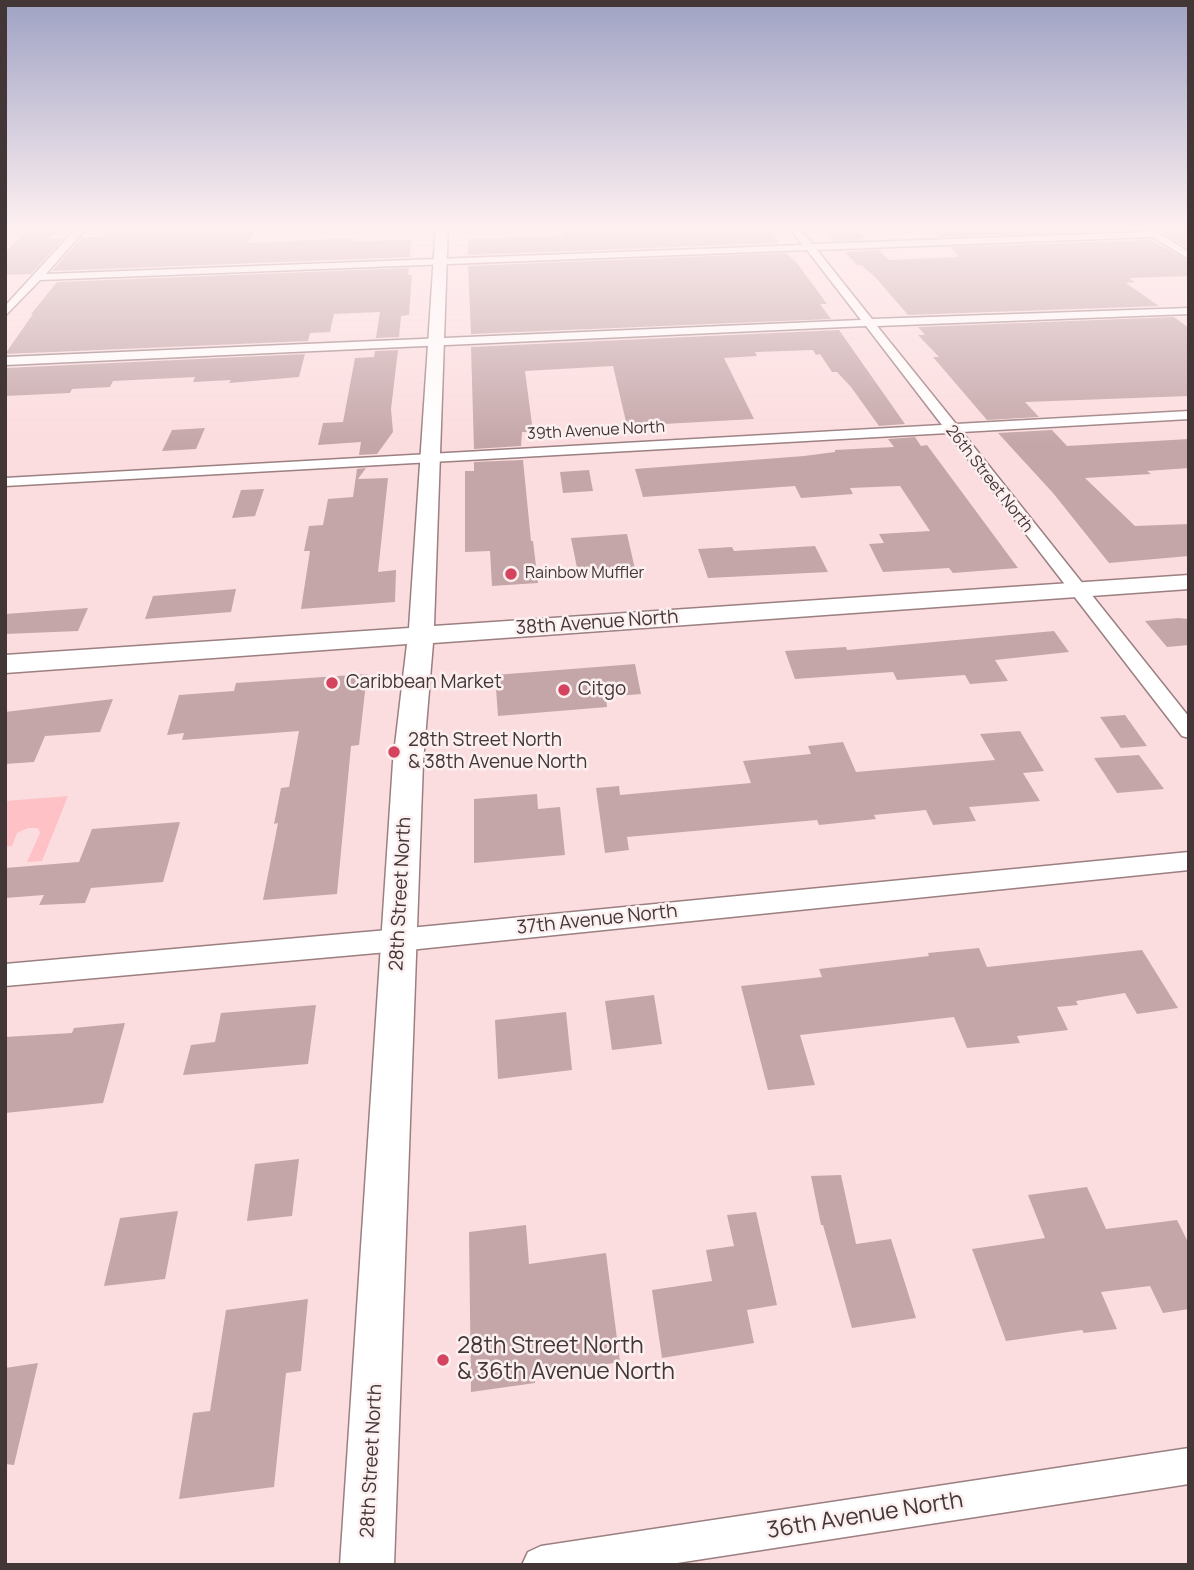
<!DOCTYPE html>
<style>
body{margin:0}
#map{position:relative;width:1194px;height:1570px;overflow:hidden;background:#fcdddf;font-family:Manrope,sans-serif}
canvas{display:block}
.frame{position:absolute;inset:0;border:7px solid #433637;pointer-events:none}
</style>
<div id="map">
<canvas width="1194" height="1570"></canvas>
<div class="frame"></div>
</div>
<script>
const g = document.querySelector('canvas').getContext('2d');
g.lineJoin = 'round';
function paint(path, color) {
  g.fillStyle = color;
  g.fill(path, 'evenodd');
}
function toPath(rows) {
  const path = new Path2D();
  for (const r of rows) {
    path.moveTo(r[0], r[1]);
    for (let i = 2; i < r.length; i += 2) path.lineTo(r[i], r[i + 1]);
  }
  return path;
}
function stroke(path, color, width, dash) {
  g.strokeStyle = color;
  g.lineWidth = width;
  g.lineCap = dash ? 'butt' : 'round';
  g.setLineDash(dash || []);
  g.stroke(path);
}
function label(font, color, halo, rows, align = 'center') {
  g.font = font + ' Manrope,sans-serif';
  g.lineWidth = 5;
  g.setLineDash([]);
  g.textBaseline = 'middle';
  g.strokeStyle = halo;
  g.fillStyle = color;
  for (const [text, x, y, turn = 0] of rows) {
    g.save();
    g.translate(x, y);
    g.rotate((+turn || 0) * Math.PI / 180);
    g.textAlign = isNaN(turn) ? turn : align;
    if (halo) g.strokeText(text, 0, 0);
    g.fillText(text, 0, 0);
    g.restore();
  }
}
paint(toPath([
 [68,796,42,861,27,862,40,833,38,828,28,828,17,833,12,846,5,847,5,801]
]), '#fec1c5');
paint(toPath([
 [33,225,61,225,49,239,64,238,31,274,5,275,5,252],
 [114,225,259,225,248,243,354,238,354,241,411,240,410,257,52,271,82,237,103,237],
 [664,225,668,233,728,231,726,229,743,228,740,225,764,225,779,243,468,255,468,239,564,236,563,231,592,230,590,227],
 [851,225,867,239,834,241,821,226],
 [988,225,1101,225,1110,231,939,237,928,227],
 [1168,225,1179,225,1182,229,1189,231,1189,249,1156,228],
 [1151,240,1189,261,1189,276,1129,278,1135,282,1126,283,1159,306,908,315,875,277,861,265,857,265,845,252,879,250,889,260,959,257,951,247],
 [786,253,797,263,827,304,820,304,831,319,471,334,468,266],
 [409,268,408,275,412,275,409,315,401,316,399,337,376,338,380,312,334,314,330,332,310,333,308,341,5,354,33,314,31,314,57,282],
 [1174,317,1189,328,1189,396,1025,402,1039,417,987,420,933,357,939,357,918,335,925,335,918,327],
 [839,330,905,424,879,426,851,387,837,372,832,372,820,354,816,355,813,350,755,352,757,356,724,358,754,419,627,426,613,366,525,371,533,432,522,432,521,446,474,449,471,347],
 [398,350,391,409,393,432,377,454,359,455,361,442,318,445,323,423,343,422,355,358,374,357,375,351],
 [305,354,299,377,229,383,231,380,193,382,195,377,113,381,110,387,72,389,70,393,5,396,5,368],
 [205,428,196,449,162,451,172,430],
 [1052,430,1067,446,1189,439,1189,468,1147,471,1151,474,1085,478,1135,526,1189,524,1189,556,1109,563,1053,493,998,433],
 [915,437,921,446,927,445,1018,568,953,573,949,568,883,572,869,544,884,543,879,534,930,531,900,486,850,488,853,494,801,498,795,486,643,497,635,469,804,456,835,452,835,450,894,447,888,439],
 [523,460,531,541,533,541,538,583,492,586,490,551,465,552,465,471,474,471,474,462],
 [366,468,358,479,388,478,378,572,396,570,395,602,301,609,310,551,304,551,309,526,323,525,328,499,353,497,357,469],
 [589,470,593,491,563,493,560,472],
 [264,489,255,516,232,518,241,490],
 [627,534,635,569,578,573,571,538],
 [815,546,828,572,708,578,698,549,732,547,734,551],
 [236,589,231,612,145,619,153,596],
 [88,608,78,631,5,634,5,614],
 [1178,618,1189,619,1189,645,1167,647,1145,621],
 [1054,631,1069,652,995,660,1008,681,970,684,965,675,897,680,893,672,795,679,785,651,846,647,847,650],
 [635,664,641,694,606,697,607,707,498,716,495,675],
 [367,674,359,745,351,746,337,894,263,900,278,823,274,824,281,788,289,787,299,731,182,740,184,733,167,735,179,695,234,691,236,683],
 [113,699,100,732,45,736,34,762,5,764,5,712],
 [1125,715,1147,746,1121,748,1100,717],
 [1020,731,1044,771,1023,773,1040,801,969,807,976,821,933,825,926,810,874,815,876,819,819,825,817,820,627,837,629,850,605,853,596,788,619,786,620,795,751,783,743,761,811,754,808,746,843,742,856,772,995,760,980,734],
 [1139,755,1164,789,1117,793,1094,758],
 [537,794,538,809,560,807,565,855,474,863,474,799],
 [180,822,163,882,91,888,85,903,39,905,44,895,5,898,5,868,79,862,92,829],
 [979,948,987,967,1142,950,1178,1008,1137,1014,1125,993,1076,1001,1078,1005,1057,1007,1068,1030,1017,1036,1020,1043,967,1048,954,1017,800,1035,815,1085,768,1090,741,986,822,977,819,969,929,956,928,953],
 [654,995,662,1044,612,1050,605,1001],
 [316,1005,308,1064,183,1075,191,1045,215,1042,221,1013],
 [566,1012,572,1070,498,1079,495,1020],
 [125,1023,103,1103,5,1113,5,1037,72,1033,74,1028],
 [299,1159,292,1216,247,1221,255,1164],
 [841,1175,856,1244,891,1239,916,1318,852,1328,823,1225,821,1225,811,1176],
 [1087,1187,1106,1229,1177,1220,1189,1244,1189,1309,1163,1313,1150,1286,1101,1292,1117,1329,1084,1333,1082,1330,1006,1341,972,1249,1045,1238,1028,1195],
 [178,1211,165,1279,104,1286,120,1218],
 [756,1212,777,1305,747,1310,754,1343,662,1358,652,1290,712,1281,706,1250,734,1246,727,1215],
 [526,1225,529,1264,606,1253,620,1362,535,1375,535,1383,471,1392,469,1232],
 [308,1299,301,1371,286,1373,274,1487,179,1499,193,1413,210,1411,226,1310],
 [38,1363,14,1465,5,1464,5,1368]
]), '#c4a6a8');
const street = toPath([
 [79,225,89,225,46,274,802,245,788,225,796,225,812,244,1144,232,1138,227,1146,225,1189,252,1189,259,1152,237,817,250,872,319,1189,308,1189,314,877,326,956,424,1189,411,1189,419,962,432,1189,717,1189,738,1182,736,948,433,5,486,5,478,942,425,866,326,5,365,5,357,861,320,807,250,40,280,5,316,5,306,79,225],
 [1182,225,1189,225,1189,228,1184,227,1182,225],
 [1189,852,1189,870,399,951,5,986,5,964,399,929,1189,852],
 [1189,1448,1189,1484,664,1565,522,1565,528,1552,541,1546,1189,1448]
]);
const secondary = toPath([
 [436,225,448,225,434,626,1189,575,1189,589,433,643,423,762,394,1565,340,1565,393,762,407,644,5,673,5,655,409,628,436,225]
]);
stroke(street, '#9b7f81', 3);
stroke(secondary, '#9b7f81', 3);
paint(street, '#fff');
paint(secondary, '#fff');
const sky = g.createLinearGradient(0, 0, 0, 444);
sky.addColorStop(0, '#9fa2c4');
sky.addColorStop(0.51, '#fef0f1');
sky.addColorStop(1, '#fef0f100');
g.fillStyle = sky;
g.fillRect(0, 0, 1194, 444);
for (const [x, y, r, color] of [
 [511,574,7,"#d5445f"],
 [332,683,7,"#d5445f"],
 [564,690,7,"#d5445f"],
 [394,752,7,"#d5445f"],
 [443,1360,7,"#d5445f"]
]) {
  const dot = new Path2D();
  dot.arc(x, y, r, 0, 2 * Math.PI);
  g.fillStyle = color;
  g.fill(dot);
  stroke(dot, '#fceff0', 2.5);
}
label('16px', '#433637', '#fceff0', [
 ["39th Avenue North",596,431,-3],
 ["26th Street North",989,479,52]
]);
label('16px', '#433637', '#fceff0', [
 ["Rainbow Muffler",525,574]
], 'left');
label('19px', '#433637', '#fceff0', [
 ["38th Avenue North",597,623,-4],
 ["28th Street North",401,894,-87],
 ["37th Avenue North",597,920,-6],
 ["28th Street North",372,1461,-87]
]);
label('19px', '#433637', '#fceff0', [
 ["Caribbean Market",346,683],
 ["Citgo",578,690],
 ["28th Street North",408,741],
 ["& 38th Avenue North",408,763]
], 'left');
label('23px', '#433637', '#fceff0', [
 ["28th Street North",457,1347],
 ["& 36th Avenue North",457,1373]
], 'left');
label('23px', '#433637', '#fceff0', [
 ["36th Avenue North",865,1516,-9]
]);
</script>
